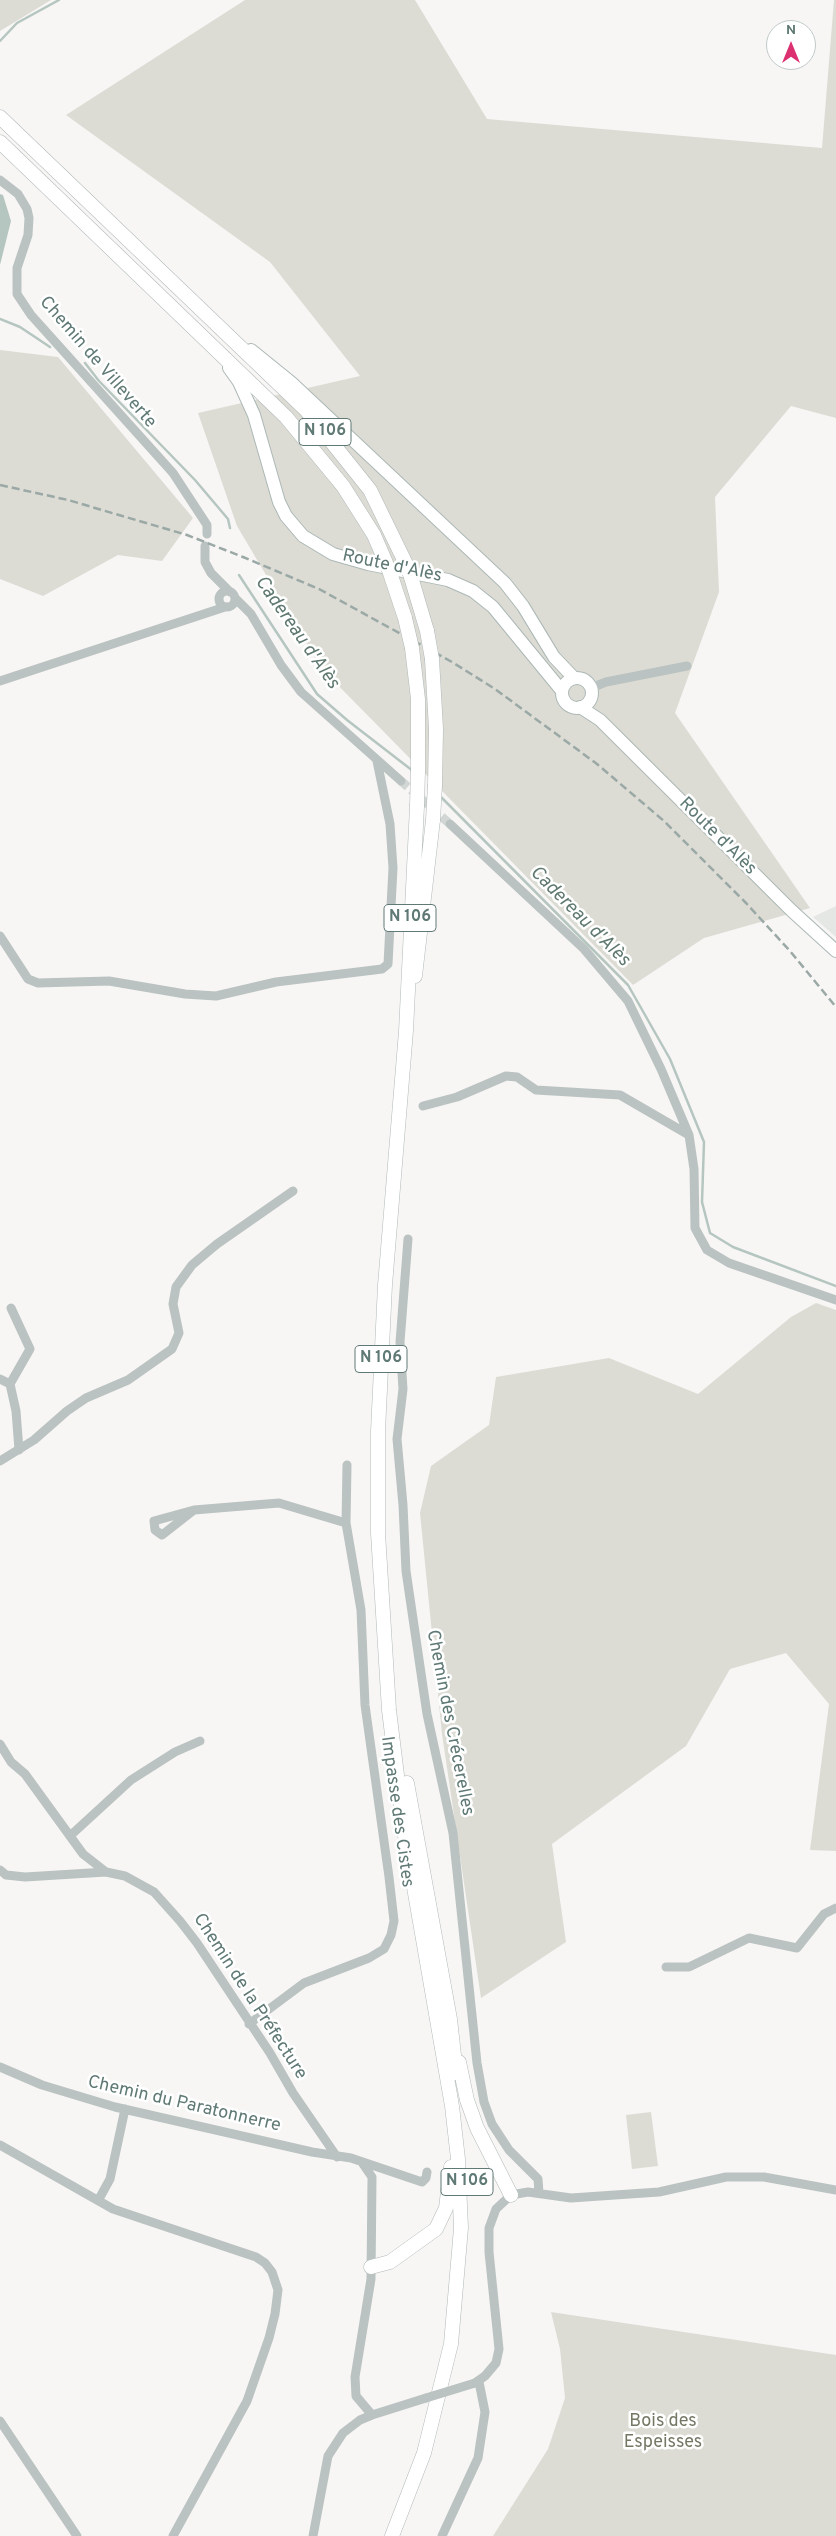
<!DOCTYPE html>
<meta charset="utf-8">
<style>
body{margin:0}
#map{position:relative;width:836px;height:2536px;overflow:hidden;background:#f8f6f5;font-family:Overpass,sans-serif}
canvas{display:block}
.north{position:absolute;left:766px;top:20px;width:50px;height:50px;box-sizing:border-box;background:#fff;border:1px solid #bfc9c8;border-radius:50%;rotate:0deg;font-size:14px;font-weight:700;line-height:20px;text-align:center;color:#5f7975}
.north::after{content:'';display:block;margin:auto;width:18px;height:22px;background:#db3171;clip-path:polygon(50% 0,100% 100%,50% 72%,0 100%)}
</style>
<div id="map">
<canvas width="836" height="2536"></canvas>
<div class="north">N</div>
</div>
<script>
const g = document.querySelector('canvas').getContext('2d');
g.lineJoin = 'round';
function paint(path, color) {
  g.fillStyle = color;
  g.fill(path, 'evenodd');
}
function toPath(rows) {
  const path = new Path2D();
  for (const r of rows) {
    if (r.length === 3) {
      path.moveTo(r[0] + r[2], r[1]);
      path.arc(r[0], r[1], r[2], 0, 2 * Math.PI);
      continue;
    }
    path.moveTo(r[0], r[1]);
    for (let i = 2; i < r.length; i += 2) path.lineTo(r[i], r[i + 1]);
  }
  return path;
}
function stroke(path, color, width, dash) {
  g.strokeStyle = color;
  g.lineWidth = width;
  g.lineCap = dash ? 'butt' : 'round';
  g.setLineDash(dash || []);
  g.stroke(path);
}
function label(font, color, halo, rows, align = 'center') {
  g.font = font + ' Overpass,sans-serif';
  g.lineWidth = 5;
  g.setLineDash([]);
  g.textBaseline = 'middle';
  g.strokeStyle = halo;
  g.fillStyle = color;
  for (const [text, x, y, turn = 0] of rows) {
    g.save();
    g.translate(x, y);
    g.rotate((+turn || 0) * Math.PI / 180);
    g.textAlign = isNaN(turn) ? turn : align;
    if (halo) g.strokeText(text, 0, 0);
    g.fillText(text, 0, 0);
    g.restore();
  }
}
paint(toPath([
 [836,906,836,937,813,917]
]), '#e5e7e5');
paint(toPath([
 [0,0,51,0,0,31],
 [245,0,415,0,487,119,822,148,834,0,836,0,836,418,791,406,715,497,719,592,675,713,810,908,704,938,633,985,321,668,237,526,198,413,360,376,270,262,66,115],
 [0,350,58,357,193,518,162,561,118,555,43,596,0,579],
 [816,1303,836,1310,836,1851,810,1850,829,1704,786,1653,730,1669,686,1746,552,1844,566,1942,481,1998,442,1734,420,1513,431,1466,489,1425,496,1377,609,1358,698,1394,791,1317],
 [651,2112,658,2166,632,2169,626,2115],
 [551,2312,836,2355,836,2536,493,2536,548,2449,565,2398,560,2349]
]), '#dcdcd4');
paint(toPath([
 [0,194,3,195,11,221,0,265]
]), '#b5c6c0');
stroke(toPath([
 [0,41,17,23,59,0],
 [0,319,20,327,50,347],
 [85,363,99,381,195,480,228,519,230,528],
 [239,575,317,694,347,720,413,771],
 [439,795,628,985,670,1059,704,1142,702,1202,710,1233,733,1247,836,1286]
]), '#b5c6c0', 2.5);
stroke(toPath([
 [401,781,450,824]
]), '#d2d7d5', 9, [9, 4.5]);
const secondary = toPath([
 [251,350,293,384,505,583,523,606,554,657,574,678],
 [229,368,239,382,254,415,279,502,286,516,303,536,333,554,368,564,448,580,473,591,493,607,562,691],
 [577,693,15],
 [580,707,600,720,792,911,836,951]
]);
const primary = toPath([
 [0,117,306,410,370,490,407,566],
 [0,142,286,417,343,486,374,535,386,563],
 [390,573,405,618],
 [411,577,427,631],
 [412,648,418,699,418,771],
 [432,659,436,729,435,785],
 [415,976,433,820],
 [407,1783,450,2019,456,2073],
 [459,2062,467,2100,477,2128,511,2195],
 [371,2267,390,2262,436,2229,446,2208,451,2167],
 [392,2536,424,2453,451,2344,461,2228,458,2159,452,2106,403,1824,389,1710,378,1533,378,1431,385,1285,406,1031,417,806]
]);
stroke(secondary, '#acb8b6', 14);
stroke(primary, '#b0b9b8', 15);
stroke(toPath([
 [0,180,18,194,27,209,29,218,28,235,17,268,17,294,31,315,173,473,207,525,207,534],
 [205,546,205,562,211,573,230,592],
 [227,599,8],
 [235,598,251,614,281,665,301,692,401,781],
 [0,681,225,607],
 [591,688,606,682,687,666],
 [450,824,584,949,628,1001,661,1069,689,1135,694,1169,695,1228,707,1250,729,1263,836,1300],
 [0,936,28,979,38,983,109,981,185,994,216,996,276,982,382,969,388,964,393,868,390,824,377,761],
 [423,1106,457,1097,506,1076,517,1077,536,1090,620,1095,689,1135],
 [408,1239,400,1342,403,1389,397,1439,403,1505,406,1571,427,1714,453,1833,477,2063,484,2102,492,2124,509,2150,538,2179,539,2193],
 [0,1379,10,1384,16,1411,19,1450],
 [10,1384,30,1349,11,1308],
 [0,1461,34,1440,67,1411,86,1398,128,1380,172,1349,179,1333,173,1304,176,1287,192,1265,217,1244,293,1191],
 [194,1510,162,1535,155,1530,154,1521,194,1510,279,1503,346,1523,361,1610,365,1705,389,1877,394,1921,391,1935,384,1949,369,1958,304,1983,249,2024],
 [346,1523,347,1465],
 [0,1744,11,1762,25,1774,83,1854,106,1872,125,1876,154,1892,180,1921,197,1943,270,2053,293,2093,337,2157],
 [71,1835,131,1780,175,1752,200,1741],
 [0,1870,6,1875,25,1877,106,1872],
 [666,1967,689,1967,749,1938,797,1948,824,1914,836,1908],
 [0,2067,42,2085,115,2107,312,2152,351,2158,422,2182,426,2178,427,2172],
 [0,2145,113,2209,256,2257,265,2263,272,2272,278,2290,275,2314,269,2338,247,2401,173,2536],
 [363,2164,372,2177,371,2279,355,2377,356,2396,372,2415,426,2398],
 [99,2199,110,2179,125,2109],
 [475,2383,485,2376,496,2363,499,2349,489,2252,489,2228,496,2209,511,2195,528,2192,571,2198,659,2192,726,2177,764,2177,836,2190],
 [0,2421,77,2536],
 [313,2536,328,2456,343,2433,360,2420,372,2415],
 [442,2536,478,2458,485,2412,479,2382]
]), '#bac3c1', 9);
stroke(secondary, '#fff', 12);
stroke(primary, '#fff', 14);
stroke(toPath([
 [0,485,68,500,187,535,243,557,319,589,452,662,495,689,597,764,664,821,746,903,790,951,836,1007]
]), '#9aa8a6', 2.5, [8, 4]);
const primaryBridge = toPath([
 [386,563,390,573],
 [407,566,411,577],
 [405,618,412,648],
 [427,631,432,659],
 [417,806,418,771],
 [433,820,435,785]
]);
stroke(primaryBridge, '#b0b9b8', 15, []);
stroke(toPath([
 [426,2398,475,2383]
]), '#bac3c1', 9);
stroke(primaryBridge, '#fff', 14);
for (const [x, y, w] of [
 [325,432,52],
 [410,918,52],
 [381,1359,52],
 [467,2182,52]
]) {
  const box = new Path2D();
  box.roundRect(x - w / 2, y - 13.5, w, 27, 4);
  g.fillStyle = '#fff';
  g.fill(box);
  stroke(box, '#5f7975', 1);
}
label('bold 16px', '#5f7975', null, [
 ["N 106",325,432],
 ["N 106",410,918],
 ["N 106",381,1359],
 ["N 106",467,2182]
]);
label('18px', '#5f7975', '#fff', [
 ["Chemin de Villeverte",97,363,49],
 ["Route d'Alès",392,567,12],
 ["Route d'Alès",717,837,45],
 ["Chemin des Crécerelles",449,1723,79],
 ["Impasse des Cistes",396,1812,82],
 ["Chemin de la Préfecture",249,1997,57],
 ["Chemin du Paratonnerre",184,2105,13]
]);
label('18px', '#737763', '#fff', [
 ["Bois des",663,2422],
 ["Espeisses",663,2443]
]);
label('italic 19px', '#5f7970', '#fff', [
 ["Cadereau d'Alès",296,633,55],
 ["Cadereau d'Alès",579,917,45]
]);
</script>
